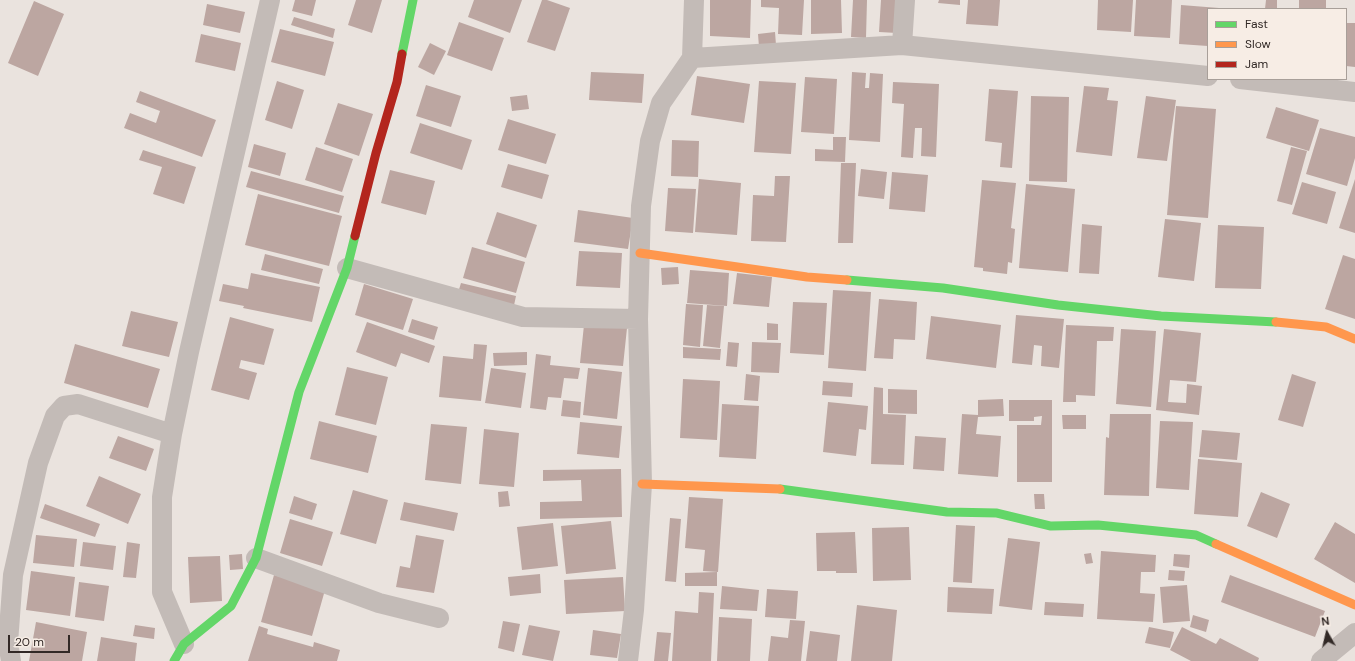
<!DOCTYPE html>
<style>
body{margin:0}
#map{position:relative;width:1355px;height:661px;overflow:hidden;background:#eae3de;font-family:"DM Sans",sans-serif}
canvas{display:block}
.legend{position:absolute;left:1207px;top:8px;width:140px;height:72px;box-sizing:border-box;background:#f7ede5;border:1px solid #a89f99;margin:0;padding:5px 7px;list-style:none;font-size:12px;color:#322926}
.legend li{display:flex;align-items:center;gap:8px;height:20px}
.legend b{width:20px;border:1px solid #a89f99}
.north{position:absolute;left:1307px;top:613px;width:40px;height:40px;-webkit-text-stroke:3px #f7ede5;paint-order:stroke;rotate:352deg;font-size:11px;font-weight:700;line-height:16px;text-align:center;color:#322926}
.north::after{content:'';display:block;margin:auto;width:14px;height:18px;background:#322926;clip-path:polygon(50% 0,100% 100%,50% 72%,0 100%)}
.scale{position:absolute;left:8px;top:635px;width:62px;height:18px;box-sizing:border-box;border:2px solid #322926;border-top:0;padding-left:5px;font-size:12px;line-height:14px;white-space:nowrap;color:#322926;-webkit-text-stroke:3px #f7ede5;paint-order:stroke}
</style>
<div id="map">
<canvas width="1355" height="661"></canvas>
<ul class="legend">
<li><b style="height:5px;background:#63d668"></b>Fast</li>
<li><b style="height:5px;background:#ff974d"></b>Slow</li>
<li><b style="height:5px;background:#b3261e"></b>Jam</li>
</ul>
<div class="north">N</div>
<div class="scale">20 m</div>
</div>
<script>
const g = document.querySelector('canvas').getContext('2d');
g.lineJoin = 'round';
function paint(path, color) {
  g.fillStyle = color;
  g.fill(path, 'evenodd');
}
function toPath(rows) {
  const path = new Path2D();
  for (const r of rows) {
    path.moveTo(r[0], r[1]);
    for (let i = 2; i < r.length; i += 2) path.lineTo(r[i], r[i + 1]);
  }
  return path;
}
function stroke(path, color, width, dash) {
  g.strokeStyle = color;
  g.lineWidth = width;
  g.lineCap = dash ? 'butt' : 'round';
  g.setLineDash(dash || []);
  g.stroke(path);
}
paint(toPath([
 [295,0,316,0,312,16,292,11],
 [356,0,382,0,372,33,348,25],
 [474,0,522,0,510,33,468,17],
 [542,0,547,0,570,8,555,51,527,42],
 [710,0,751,0,750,38,710,36],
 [761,0,804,0,802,35,778,34,779,8,761,7],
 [811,0,841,0,842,33,811,34],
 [853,0,867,0,866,38,851,37],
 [881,0,899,0,897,33,879,32],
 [939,0,960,0,960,5,938,3],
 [968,0,1000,0,998,26,966,24],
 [1098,0,1133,0,1131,32,1097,30],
 [1136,0,1172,0,1170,38,1134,36],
 [1266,0,1277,0,1277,9,1265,9],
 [1299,0,1326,0,1326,9,1299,9],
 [34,1,64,14,38,76,8,63],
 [207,4,245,12,240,33,203,25],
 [1181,5,1219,8,1208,9,1208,46,1179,44],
 [294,17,335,29,333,38,291,25],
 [459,22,504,38,492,71,447,55],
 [1346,23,1355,23,1355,67,1346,66],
 [280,29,334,42,325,76,271,62],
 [775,32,776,45,759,47,758,34],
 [201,34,241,43,235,71,195,62],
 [430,43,446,51,434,75,418,67],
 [591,72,644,74,642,103,589,100],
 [852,72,866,73,865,88,869,88,870,73,883,74,880,142,849,140],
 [697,76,750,84,744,123,691,115],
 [805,77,837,79,834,134,801,132],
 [277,81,304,90,292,129,265,120],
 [759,81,796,83,791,154,754,152],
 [893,82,939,84,936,157,921,156,922,128,915,128,913,158,901,157,904,104,892,103],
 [426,85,461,96,451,127,416,116],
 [1084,86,1109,88,1107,100,1118,101,1112,156,1076,152],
 [989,89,1018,91,1012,168,1000,167,1002,143,985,141],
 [140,91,216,120,202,157,124,128,130,113,156,123,160,111,136,102],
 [527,95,529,109,512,111,510,97],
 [1031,96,1069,97,1067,182,1029,181],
 [1146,96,1176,100,1167,161,1137,158],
 [338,103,373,114,359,156,324,144],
 [1176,106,1216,109,1208,218,1167,215],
 [1276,107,1319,120,1309,151,1266,138],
 [508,119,556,134,546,164,498,150],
 [420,123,472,140,462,170,410,153],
 [1320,128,1355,137,1355,158,1347,186,1306,174],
 [833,137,846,137,845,162,815,161,815,149,833,150],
 [672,140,699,141,698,177,671,176],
 [254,144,286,153,280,176,248,167],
 [316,147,353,159,342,192,305,180],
 [1291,147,1307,151,1292,205,1277,201],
 [143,150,196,167,184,204,153,194,162,167,139,160],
 [841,163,856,163,853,243,838,243],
 [508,164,549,175,542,199,501,187],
 [861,169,887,172,884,199,858,196],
 [390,170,435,181,426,215,381,203],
 [251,171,344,196,339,213,246,187],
 [892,172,928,175,925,212,889,209],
 [775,176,790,176,786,242,751,241,753,195,774,196],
 [699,179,741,183,737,235,695,232],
 [1355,179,1355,233,1339,228],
 [982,180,1016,183,1011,228,1015,229,1012,263,1008,262,1007,274,983,271,983,268,974,267],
 [1302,182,1336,192,1327,224,1292,214],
 [1026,184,1075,189,1068,272,1019,268],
 [668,188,696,189,693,233,665,231],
 [258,194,342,216,329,266,245,245],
 [578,210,633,218,628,249,574,242],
 [497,212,537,225,526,258,486,244],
 [1165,219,1201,223,1194,281,1158,277],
 [1082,224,1102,226,1099,274,1079,273],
 [1218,225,1264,227,1261,289,1215,288],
 [472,247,525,262,516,293,463,278],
 [579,251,622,253,620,288,576,286],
 [265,254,323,269,319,284,261,270],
 [1343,255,1355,259,1355,319,1325,309],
 [678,267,679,284,662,285,661,268],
 [690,270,729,273,727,306,687,303],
 [251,273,320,287,312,322,243,308,244,306,219,301,223,284,248,289],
 [737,273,772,277,769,307,733,304],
 [461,283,516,296,513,310,457,296],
 [364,284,413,299,403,330,355,315],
 [833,290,871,292,866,371,828,368],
 [879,299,917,302,915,340,894,339,893,359,874,358],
 [793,302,827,303,824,355,790,353],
 [686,304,703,305,700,347,683,345],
 [707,305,724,306,720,348,703,346],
 [131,311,178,322,169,357,122,346],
 [1016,315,1064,319,1059,368,1041,366,1042,346,1034,345,1032,365,1012,363],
 [931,316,1001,325,996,368,926,359],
 [230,317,274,329,264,365,241,360,239,368,257,373,249,400,211,390],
 [412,319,438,327,434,340,408,332],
 [367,322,435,346,429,363,401,353,396,367,356,352],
 [767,323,778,324,778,340,767,340],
 [584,325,627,328,623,366,580,363],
 [1066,325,1114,327,1113,341,1097,341,1095,396,1076,395,1076,402,1063,402],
 [1121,329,1156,331,1151,407,1116,404],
 [1164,329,1201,333,1196,382,1170,380,1168,402,1186,403,1187,384,1202,386,1199,415,1156,410],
 [728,342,739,343,737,367,726,366],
 [752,342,781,343,779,373,751,372],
 [75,344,160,369,148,408,64,383],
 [474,344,487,345,481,401,439,397,443,356,473,359],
 [683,347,721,349,720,360,683,358],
 [527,352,527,365,494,366,493,353],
 [536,354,551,356,550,365,580,368,578,379,564,378,561,398,548,397,546,410,530,408],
 [347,367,388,377,376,425,335,415],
 [491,368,526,373,521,408,485,403],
 [588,368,622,372,617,419,583,415],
 [746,374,760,376,758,401,744,400],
 [1292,374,1316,382,1303,427,1278,420],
 [683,379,720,381,717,440,680,438],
 [823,381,853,383,852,397,822,395],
 [874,387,883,388,883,414,906,415,904,465,871,464],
 [888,389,917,390,917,414,888,413],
 [1003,399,1004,416,978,417,976,434,1001,436,998,477,958,474,962,414,978,415,978,400],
 [563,400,581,402,580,418,561,416],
 [1009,400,1052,400,1052,482,1017,482,1017,425,1041,425,1042,416,1034,417,1034,421,1009,421],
 [828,402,868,406,866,430,859,429,856,456,823,452],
 [722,404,759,406,756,459,719,457],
 [1110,414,1151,414,1149,496,1104,495,1106,437,1109,438],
 [1062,415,1086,415,1086,429,1063,429],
 [319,421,377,436,368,473,310,459],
 [1160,421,1193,422,1189,490,1156,488],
 [580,422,622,426,619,458,577,454],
 [431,424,467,427,461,484,425,480],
 [484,429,519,433,514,487,479,484],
 [1202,430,1240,433,1237,460,1199,457],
 [118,436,154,449,146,471,109,458],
 [915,436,946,438,944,471,913,469],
 [1198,459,1242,463,1238,517,1194,514],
 [621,469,622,517,540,519,540,502,582,501,581,480,543,481,543,470],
 [99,476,141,494,128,524,86,506],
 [353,490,388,500,376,544,340,534],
 [508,491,510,506,499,507,498,492],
 [1261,492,1290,504,1277,538,1247,526],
 [1034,494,1044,494,1045,509,1035,509],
 [294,496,317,504,312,520,289,513],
 [689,497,723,499,718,572,703,571,705,550,685,548],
 [404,502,458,513,454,531,400,520],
 [45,504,100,524,95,537,40,518],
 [670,518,681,519,676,582,665,581],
 [290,519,333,532,322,566,280,553],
 [611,521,616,569,566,574,561,526],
 [1335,522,1355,534,1355,583,1314,559],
 [553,523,558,566,522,570,517,527],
 [956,525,975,526,972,583,953,582],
 [909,527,911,580,873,581,872,528],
 [855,532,857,573,836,573,836,571,817,571,816,533],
 [36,535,77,539,74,567,33,563],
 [416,535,444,540,434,593,396,587,400,566,410,568],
 [1008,538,1040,542,1032,610,999,606],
 [83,542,116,546,113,570,80,566],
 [127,542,140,544,136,578,123,577],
 [1101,551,1156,555,1155,572,1141,572,1140,593,1155,594,1153,622,1097,619],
 [1091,553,1093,563,1086,564,1084,554],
 [242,554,243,569,230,570,229,555],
 [1174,554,1190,555,1189,568,1173,566],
 [220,556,222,601,190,603,188,557],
 [1169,570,1185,571,1184,581,1168,580],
 [31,571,75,577,70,616,26,610],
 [717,572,717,586,685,586,685,573],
 [540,574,541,593,510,596,508,577],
 [274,575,325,590,312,636,261,622],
 [1230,575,1325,611,1315,637,1221,602],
 [623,577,625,611,566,614,564,580],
 [79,582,109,586,104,621,75,617],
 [1187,585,1190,621,1163,623,1160,587],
 [722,586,759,590,757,611,720,609],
 [948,587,994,589,992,614,947,612],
 [767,589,798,591,796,619,765,617],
 [699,592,714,593,711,661,672,661,675,611,698,613],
 [1045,602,1084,604,1083,617,1044,615],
 [857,605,897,610,892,661,851,661],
 [1193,615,1209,620,1206,632,1190,627],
 [719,617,752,619,750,661,717,661],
 [790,620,805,621,801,661,768,661,771,636,788,638],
 [503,621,520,624,514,652,498,648],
 [36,622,87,632,82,661,29,661],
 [135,625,155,628,154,639,133,636],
 [529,625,560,631,553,661,522,655],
 [259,626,268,629,267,634,313,647,314,642,340,650,337,661,248,661],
 [1149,627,1174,632,1170,648,1145,643],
 [1182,627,1216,644,1220,638,1259,658,1258,661,1191,661,1170,650],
 [593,630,621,634,617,658,590,655],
 [810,631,840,635,837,661,806,661],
 [657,632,671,633,668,661,654,661],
 [101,637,137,643,135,661,97,661]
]), '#bca6a1');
stroke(toPath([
 [902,45,905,0],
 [692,58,902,45,1208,76],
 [1240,79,1355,92],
 [347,268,523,317,638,319],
 [256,558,379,603,439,618],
 [184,644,162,592,162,497,172,434,189,352,270,0],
 [11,661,8,643,13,575,38,463,55,416,64,406,78,404,172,434],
 [628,661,634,610,642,484,638,319,641,206,650,141,661,103,692,58,694,0],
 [1321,661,1355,633]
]), '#c3bbb7', 20);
stroke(toPath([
 [402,54,413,0],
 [847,280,943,288,1058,305,1161,316,1276,322],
 [780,489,947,512,997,513,1051,526,1098,525,1196,535,1216,544],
 [174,661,184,644,231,606,256,558,299,392,347,268,355,236]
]), '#63d668', 9);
stroke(toPath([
 [640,253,807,277,847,280],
 [1276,322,1326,327,1355,339],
 [642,484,780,489],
 [1216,544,1355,605]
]), '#ff974d', 9);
stroke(toPath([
 [355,236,376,153,397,82,402,54]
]), '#b3261e', 9);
</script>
